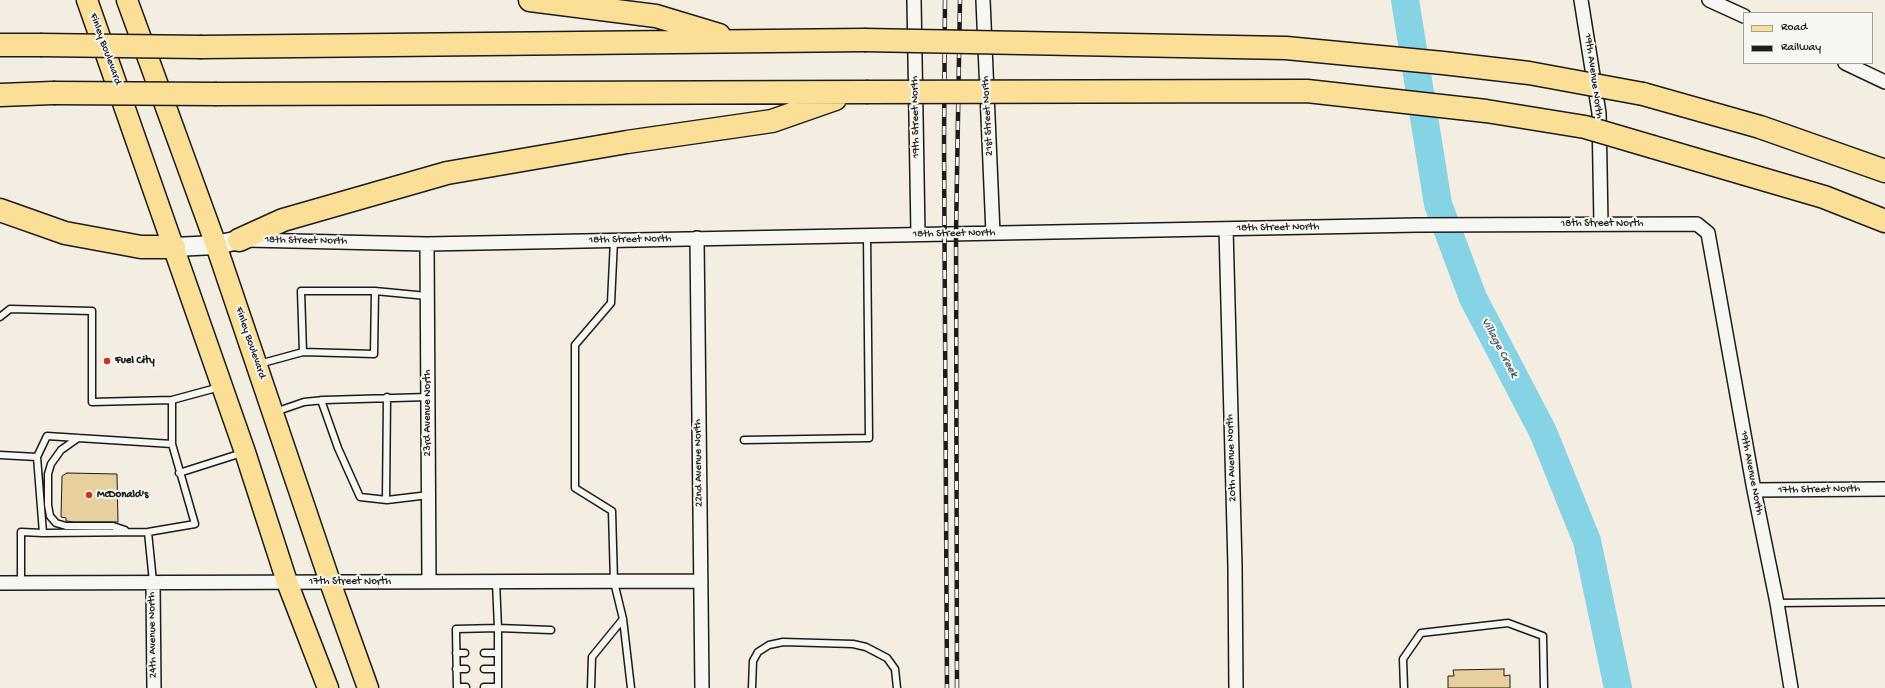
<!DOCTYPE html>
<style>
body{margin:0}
#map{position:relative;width:1885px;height:688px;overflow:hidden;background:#f3eee1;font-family:"Gochi Hand",sans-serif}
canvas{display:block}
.legend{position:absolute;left:1743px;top:12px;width:130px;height:52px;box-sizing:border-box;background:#f6f6f2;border:1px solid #9f9f9c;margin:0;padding:5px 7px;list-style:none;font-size:12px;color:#1c1c1c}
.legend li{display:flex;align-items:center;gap:8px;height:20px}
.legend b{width:20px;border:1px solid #9f9f9c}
</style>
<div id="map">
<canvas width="1885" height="688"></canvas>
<ul class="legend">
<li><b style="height:5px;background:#fbdf96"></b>Road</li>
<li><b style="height:5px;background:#1c1c1c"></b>Railway</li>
</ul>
</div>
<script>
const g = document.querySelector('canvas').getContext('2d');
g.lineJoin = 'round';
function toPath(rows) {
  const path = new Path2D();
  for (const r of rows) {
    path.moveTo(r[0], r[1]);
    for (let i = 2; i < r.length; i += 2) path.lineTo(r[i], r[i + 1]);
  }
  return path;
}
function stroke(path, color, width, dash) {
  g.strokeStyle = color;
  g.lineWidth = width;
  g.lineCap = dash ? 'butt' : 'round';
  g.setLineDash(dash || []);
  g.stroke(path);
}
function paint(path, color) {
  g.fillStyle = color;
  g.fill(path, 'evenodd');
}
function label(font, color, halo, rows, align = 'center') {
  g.font = font + ' "Gochi Hand",sans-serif';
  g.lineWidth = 4;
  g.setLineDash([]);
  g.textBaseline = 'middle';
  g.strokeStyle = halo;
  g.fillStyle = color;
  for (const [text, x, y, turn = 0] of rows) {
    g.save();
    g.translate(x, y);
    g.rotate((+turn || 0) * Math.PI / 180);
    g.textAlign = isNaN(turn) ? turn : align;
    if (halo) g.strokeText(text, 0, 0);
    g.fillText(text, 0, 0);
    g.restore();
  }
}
stroke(toPath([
 [1405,0,1438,204,1473,298,1543,432,1587,541,1618,688]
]), '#86d3e5', 28);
const building = toPath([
 [67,473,117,474,118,522,74,522,66,521,66,518,61,517,62,476,67,473],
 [1504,669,1504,676,1510,675,1510,688,1448,688,1448,676,1454,676,1453,670,1504,669]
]);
paint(building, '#e8d09e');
stroke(building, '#1c1c1c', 1);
const lane = toPath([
 [614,240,611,303,575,345,575,488,612,511,614,582,623,619,631,688],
 [375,291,427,296],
 [0,317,10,309,92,311,92,402,172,400],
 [259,364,303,352,374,354,375,291,301,291,303,352],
 [321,400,338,448,360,497,387,500,429,495],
 [275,412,304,402,324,400,428,397],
 [78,438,61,450,51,464,48,474,48,505,50,516,56,523,66,526,113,526,125,530],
 [744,440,869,438,867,235],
 [172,444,47,436,37,457,43,533,148,532,195,524,172,444,172,400,220,387],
 [0,455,37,457],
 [179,473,242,453],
 [386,500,387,397],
 [148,532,153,582],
 [496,582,498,628,551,630],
 [21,583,21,532,43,533],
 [1777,603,1885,602],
 [456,653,465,653],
 [484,653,498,653],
 [456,669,466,669],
 [484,669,498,669],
 [457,687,466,687],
 [484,687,498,687],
 [457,688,456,629,498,628,498,688],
 [591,688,592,657,623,619],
 [752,688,753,661,758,652,769,645,783,642,853,644,866,647,887,658,895,669,897,688],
 [1404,688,1403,659,1421,633,1508,623,1543,636,1544,688]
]);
const street = toPath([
 [914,0,918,234],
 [983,0,993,233],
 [1581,0,1599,113,1601,224],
 [1709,0,1744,16],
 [1845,63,1885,82],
 [1226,229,1235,566,1236,688],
 [697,238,702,688],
 [247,240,427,244,1418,225,1697,224,1708,233,1754,490,1777,603,1791,688],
 [427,244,429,582],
 [1754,490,1885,489],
 [0,583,700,581],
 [153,583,154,688]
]);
const secondary = toPath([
 [174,247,216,245,239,240]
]);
const primary = toPath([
 [87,0,245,452,287,582,328,688],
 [127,0,216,245,330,582,368,688]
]);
const highway = toPath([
 [530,0,656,16,719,35],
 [0,45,40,45],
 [202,47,864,40],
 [217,94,866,92],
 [1643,94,1760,127,1885,171],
 [0,95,53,93],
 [1653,147,1824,197,1885,221],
 [0,210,65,233,141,247,174,247],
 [239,240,283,220,447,173,627,142,772,121,835,99]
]);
stroke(lane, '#1c1c1c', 9);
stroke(street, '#1c1c1c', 16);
stroke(secondary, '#1c1c1c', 21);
stroke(primary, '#1c1c1c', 23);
stroke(highway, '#1c1c1c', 25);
stroke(lane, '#f6f6f2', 6);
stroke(street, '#f6f6f2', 13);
stroke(secondary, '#f6f6f2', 18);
stroke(primary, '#fbdf96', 20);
stroke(highway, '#fbdf96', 22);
const rail = toPath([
 [945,0,944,142,947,688],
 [957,688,956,234,960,0]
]);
stroke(rail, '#1c1c1c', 4.5);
stroke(rail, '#f6f6f2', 3, [9]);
const highwayBridge = toPath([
 [864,40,1286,48,1443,63,1529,73,1643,94],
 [40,45,202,47],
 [866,92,1307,91,1486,111,1585,127,1653,147],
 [53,93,217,94]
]);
stroke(highwayBridge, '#1c1c1c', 25, []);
stroke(highwayBridge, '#fbdf96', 22);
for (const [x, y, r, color] of [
 [107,361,4,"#c8321e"],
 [89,495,4,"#c8321e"]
]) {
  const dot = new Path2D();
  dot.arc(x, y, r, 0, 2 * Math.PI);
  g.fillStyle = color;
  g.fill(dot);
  stroke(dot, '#f6f6f2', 1.5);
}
label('11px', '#1c1c1c', '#f6f6f2', [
 ["Finley Boulevard",105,49,70],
 ["19th Avenue North",1593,76,82],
 ["21st Street North",988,116,-93],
 ["19th Street North",916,117,-91],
 ["18th Street North",1602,224],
 ["18th Street North",1278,228,-1],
 ["18th Street North",954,234,-1],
 ["18th Street North",630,240,-1],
 ["18th Street North",306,241,1],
 ["Finley Boulevard",250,343,71],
 ["23rd Avenue North",428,413,-90],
 ["20th Avenue North",1232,458,-92],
 ["22nd Avenue North",699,463,-91],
 ["19th Avenue North",1751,473,79],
 ["17th Street North",1819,490,-1],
 ["17th Street North",350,582],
 ["24th Avenue North",153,635,-91]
]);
label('bold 11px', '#1c1c1c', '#f6f6f2', [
 ["Fuel City",115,361],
 ["McDonald's",97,495]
], 'left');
label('italic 12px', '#415c62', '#f6f6f2', [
 ["Village Creek",1499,348,62]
]);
</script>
